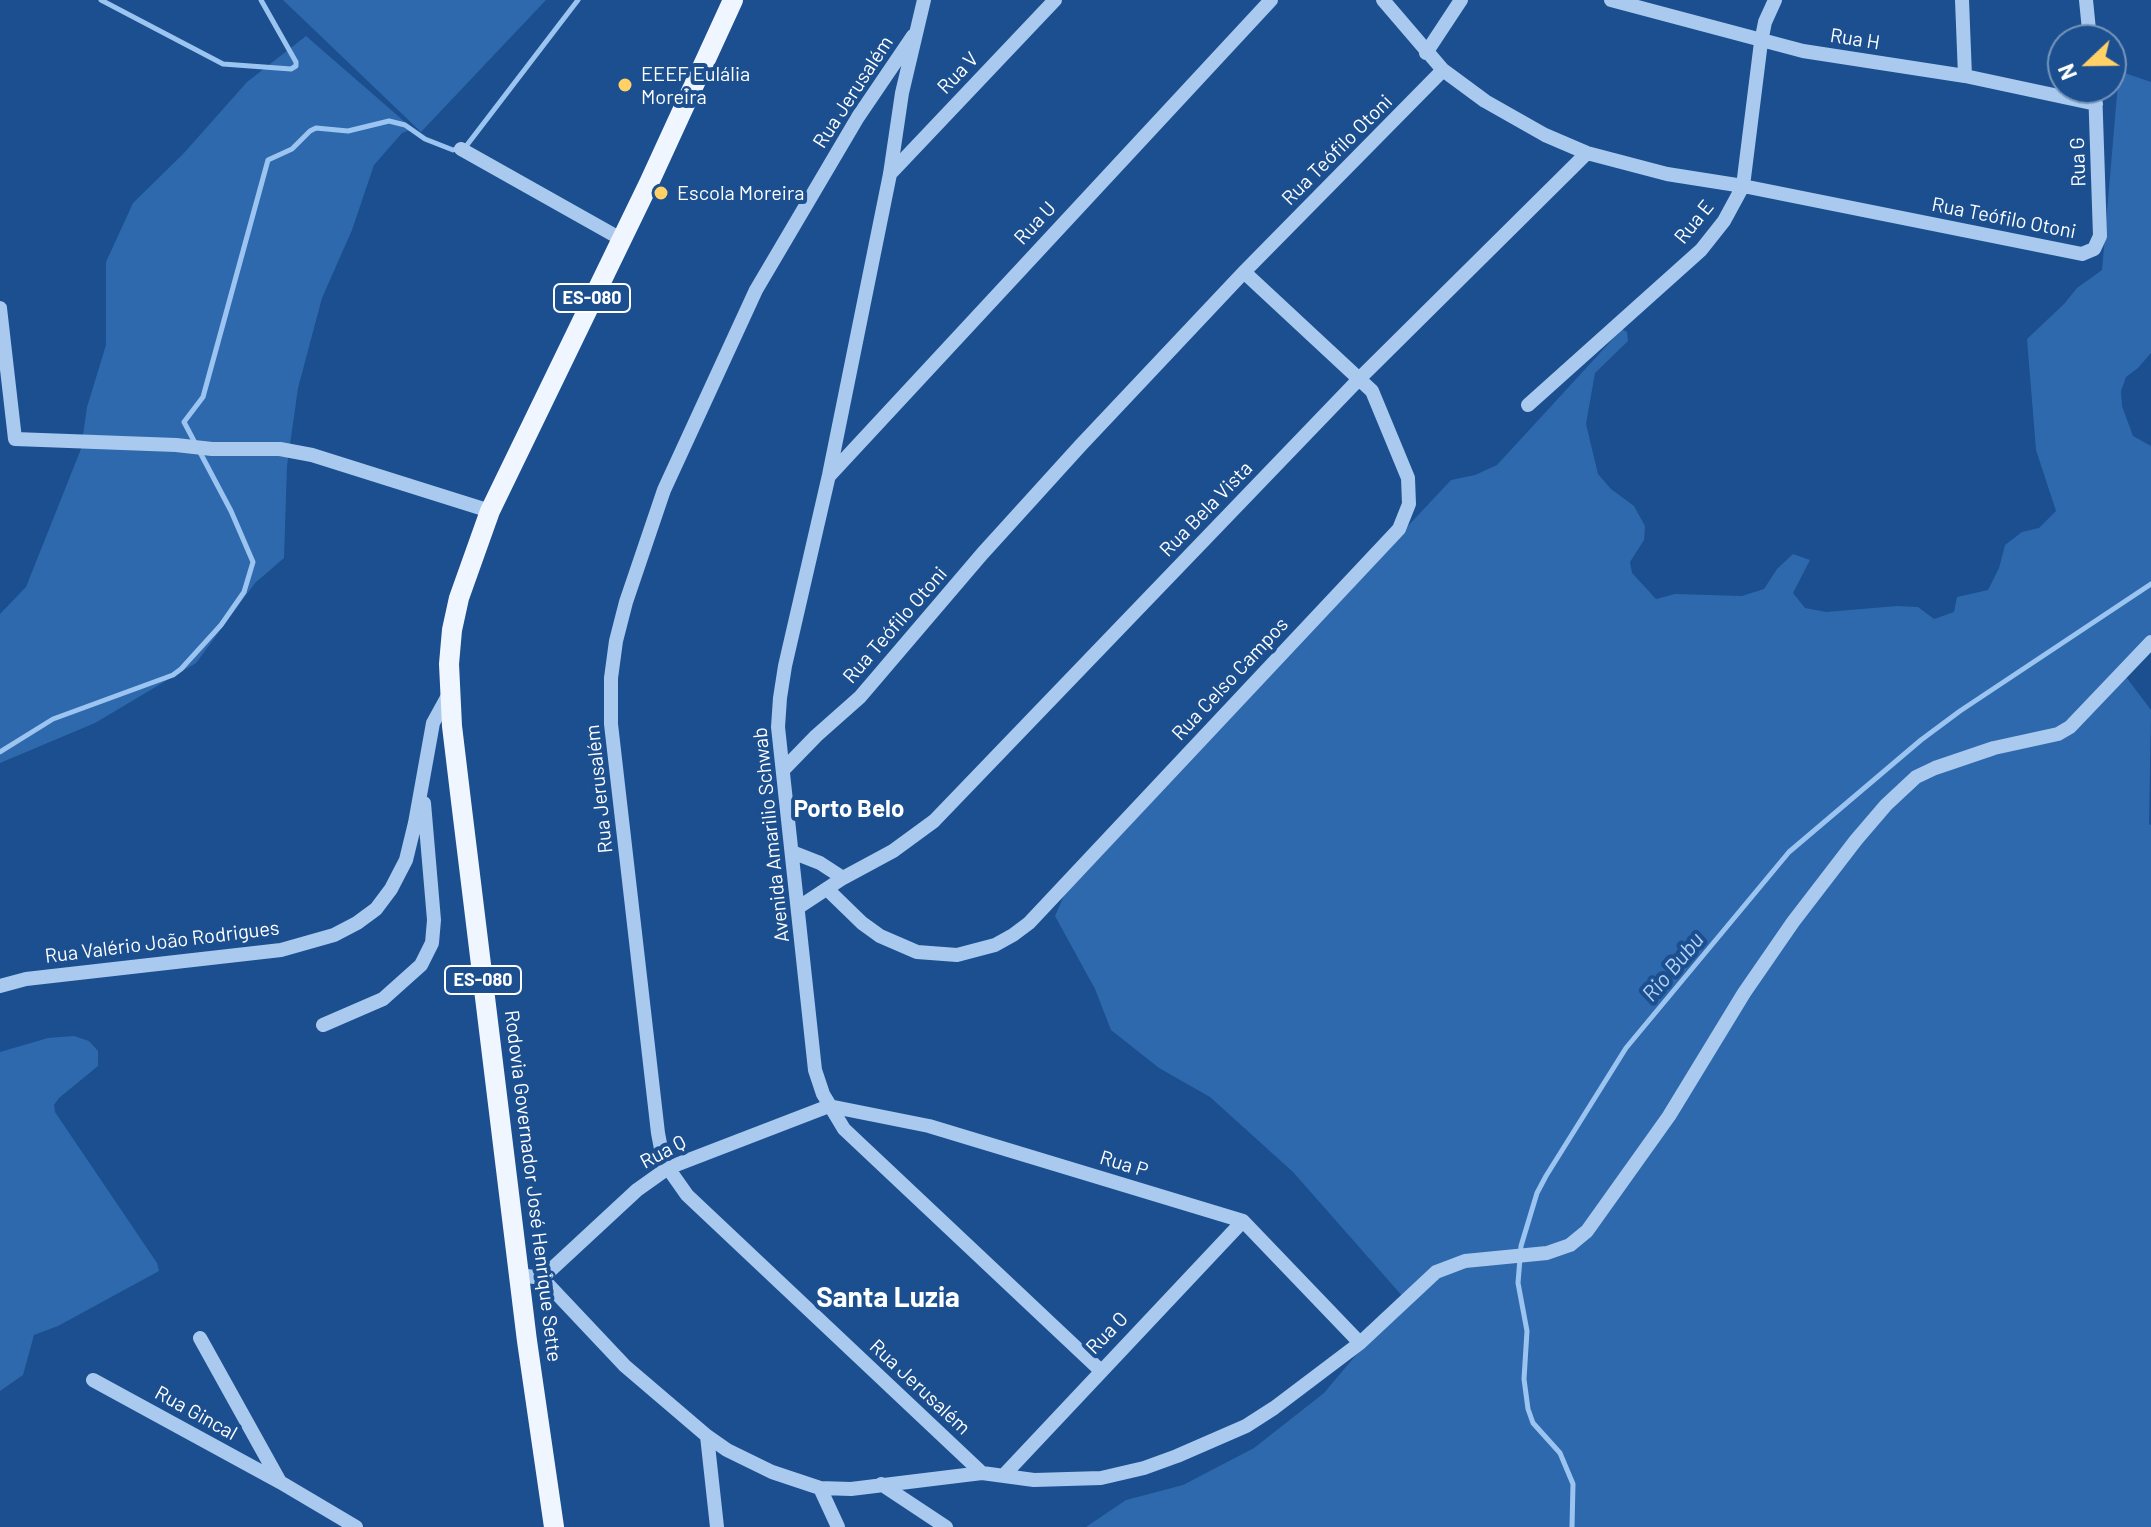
<!DOCTYPE html>
<meta charset="utf-8">
<style>
body{margin:0}
#map{position:relative;width:2151px;height:1527px;overflow:hidden;background:#1b4f8f;font-family:Barlow,sans-serif}
canvas{display:block}
.north{position:absolute;left:2047px;top:24px;width:80px;height:80px;box-sizing:border-box;background:#1b4f8f;border:2px solid #7695bc;border-radius:50%;rotate:248deg;font-size:22px;font-weight:700;line-height:32px;text-align:center;color:#fff}
.north::after{content:'';display:block;margin:auto;width:28px;height:36px;background:#ffd166;clip-path:polygon(50% 0,100% 100%,50% 72%,0 100%)}
</style>
<div id="map">
<canvas width="2151" height="1527"></canvas>
<div class="north">N</div>
</div>
<script>
const g = document.querySelector('canvas').getContext('2d');
g.lineJoin = 'round';
function paint(path, color) {
  g.fillStyle = color;
  g.fill(path, 'evenodd');
}
function toPath(rows) {
  const path = new Path2D();
  for (const r of rows) {
    path.moveTo(r[0], r[1]);
    for (let i = 2; i < r.length; i += 2) path.lineTo(r[i], r[i + 1]);
  }
  return path;
}
function stroke(path, color, width, dash) {
  g.strokeStyle = color;
  g.lineWidth = width;
  g.lineCap = dash ? 'butt' : 'round';
  g.setLineDash(dash || []);
  g.stroke(path);
}
function label(font, color, halo, rows, align = 'center') {
  g.font = font + ' Barlow,sans-serif';
  g.lineWidth = 8;
  g.setLineDash([]);
  g.textBaseline = 'middle';
  g.strokeStyle = halo;
  g.fillStyle = color;
  for (const [text, x, y, turn = 0] of rows) {
    g.save();
    g.translate(x, y);
    g.rotate((+turn || 0) * Math.PI / 180);
    g.textAlign = isNaN(turn) ? turn : align;
    if (halo) g.strokeText(text, 0, 0);
    g.fillText(text, 0, 0);
    g.restore();
  }
}
paint(toPath([
 [283,0,546,0,421,132],
 [306,36,413,129,402,133,374,165,352,230,322,298,298,388,287,466,284,558,255,583,196,663,95,723,0,763,0,614,26,587,81,449,87,407,106,345,106,262,133,203,184,153,247,82],
 [2119,71,2151,82,2151,353,2138,368,2126,377,2121,391,2122,406,2133,436,2151,446,2151,634,2120,669,2151,710,2149,824,2151,825,2151,1527,1086,1527,1126,1500,1183,1485,1254,1448,1324,1393,1404,1298,1293,1172,1210,1097,1159,1068,1111,1030,1095,989,1055,916,1066,891,1451,480,1475,475,1497,465,1622,329,1627,332,1628,341,1595,373,1586,424,1598,474,1611,489,1634,506,1645,526,1644,540,1630,562,1632,573,1656,599,1675,594,1742,596,1764,589,1777,569,1793,554,1810,560,1793,593,1805,608,1826,612,1897,606,1918,607,1934,619,1954,612,1957,597,1988,590,1999,568,2005,545,2022,532,2039,528,2056,511,2036,450,2027,339,2064,304,2077,288,2102,270],
 [74,1036,89,1041,98,1051,98,1066,59,1098,54,1105,55,1112,157,1263,159,1271,58,1326,34,1335,23,1375,0,1391,0,1052,48,1038]
]), '#2e69ad');
stroke(toPath([
 [101,0,223,64,291,69,296,66,296,62,261,0],
 [0,752,53,719,173,675,181,669,221,625,244,592,253,562,231,511,184,422,203,397,268,160,292,149,310,131,316,128,348,131,389,121,405,125,425,139,453,150,467,145,578,0],
 [1572,1527,1573,1484,1560,1453,1533,1423,1528,1409,1524,1379,1527,1331,1518,1283,1521,1246,1537,1193,1546,1176,1626,1048,1789,852,1921,740,1960,711,2151,584]
]), '#9cc4f0', 5);
stroke(toPath([
 [924,0,902,93,890,174,829,475,785,666,780,698,778,727,815,1070,823,1094,844,1129,1100,1370],
 [1383,0,1443,70,1485,101,1545,135,1587,153,1667,174,1743,186,2082,254,2094,249,2100,236,2095,88],
 [1611,0,1803,51,1965,76,2096,104],
 [1962,0,1965,76],
 [2086,0,2090,40],
 [913,36,858,117,756,290,664,490,626,602,616,641,611,678,611,724,658,1133,662,1154,668,1168,687,1195,982,1473],
 [1426,53,1461,0],
 [461,149,621,239],
 [890,174,1055,0],
 [0,308,15,439,176,445,212,449,280,449,312,455,490,511],
 [1528,405,1701,250,1724,221,1743,186,1761,42,1765,22,1775,0],
 [830,475,1271,0],
 [783,770,816,736,860,697,982,554,1080,446,1244,272,1443,70],
 [792,852,820,863,843,878],
 [827,889,862,923,880,936,917,952,957,955,995,945,1013,935,1029,923,1399,529,1409,504,1408,478,1372,391,1244,272],
 [799,907,843,878,893,851,934,821,1360,378,1587,153],
 [0,986,26,979,281,950,334,935,357,923,376,909,391,889,406,860,415,823,433,723,450,692],
 [323,1025,383,999,421,965,432,943,434,920,424,803],
 [519,1275,542,1278,625,1366,707,1436,727,1450,772,1472,820,1488,851,1489,982,1473,1034,1480,1101,1478,1144,1468,1177,1456,1246,1426,1274,1408,1360,1343,1436,1272,1465,1261,1547,1253,1570,1245,1587,1231,1669,1116,1744,993,1793,922,1856,840,1886,805,1916,777,1935,768,1994,748,2058,734,2070,727,2151,642],
 [542,1278,637,1190,668,1168,829,1106,929,1126,1243,1221,1360,1343],
 [200,1338,280,1482,356,1527],
 [93,1380,280,1482],
 [707,1436,717,1527],
 [1003,1476,1243,1221],
 [881,1484,946,1527],
 [820,1488,838,1527]
]), '#a9c9ee', 14);
stroke(toPath([
 [554,1527,527,1341,461,801,452,726,449,664,452,630,459,598,490,511,649,183,733,0]
]), '#f0f6ff', 20);
for (const [x, y, r, color] of [
 [625,85,8,"#ffd166"],
 [661,193,8,"#ffd166"]
]) {
  const dot = new Path2D();
  dot.arc(x, y, r, 0, 2 * Math.PI);
  g.fillStyle = color;
  g.fill(dot);
  stroke(dot, '#1b4f8f', 3);
}
for (const [x, y, w] of [
 [592,298,76],
 [483,980,76]
]) {
  const box = new Path2D();
  box.roundRect(x - w / 2, y - 14, w, 28, 6);
  g.fillStyle = '#1b4f8f';
  g.fill(box);
  stroke(box, '#fff', 2);
}
label('bold 18px', '#fff', null, [
 ["ES-080",592,298],
 ["ES-080",483,980]
]);
label('20px', '#fff', '#1b4f8f', [
 ["Rua H",1855,39,9],
 ["Rua V",958,73,-46],
 ["Rua Jerusalém",853,92,-57],
 ["Rua Teófilo Otoni",1337,150,-45],
 ["Rua G",2078,162,-92],
 ["Rua Teófilo Otoni",2004,218,11],
 ["Rua E",1694,222,-51],
 ["Rua U",1035,223,-47],
 ["Rua Bela Vista",1206,509,-46],
 ["Rua Teófilo Otoni",895,625,-49],
 ["Rua Celso Campos",1230,679,-47],
 ["Rua Jerusalém",599,789,-96],
 ["Avenida Amarilio Schwab",771,835,-96],
 ["Rua Valério João Rodrigues",162,942,-7],
 ["Rua Q",663,1152,-28],
 ["Rua P",1124,1164,17],
 ["Rodovia Governador José Henrique Sette",533,1186,83],
 ["Rua O",1107,1333,-46],
 ["Rua Jerusalém",920,1387,43],
 ["Rua Gincal",196,1413,29]
]);
label('20px', '#fff', '#1b4f8f', [
 ["EEEF Eulália",641,74],
 ["Moreira",641,97],
 ["Escola Moreira",677,193]
], 'left');
label('italic 22px', '#b5d3f5', '#1b4f8f', [
 ["Rio Bubu",1673,967,-50]
]);
label('bold 24px', '#fff', '#1b4f8f', [
 ["Porto Belo",849,809]
]);
label('bold 28px', '#fff', '#1b4f8f', [
 ["Santa Luzia",888,1298]
]);
</script>
